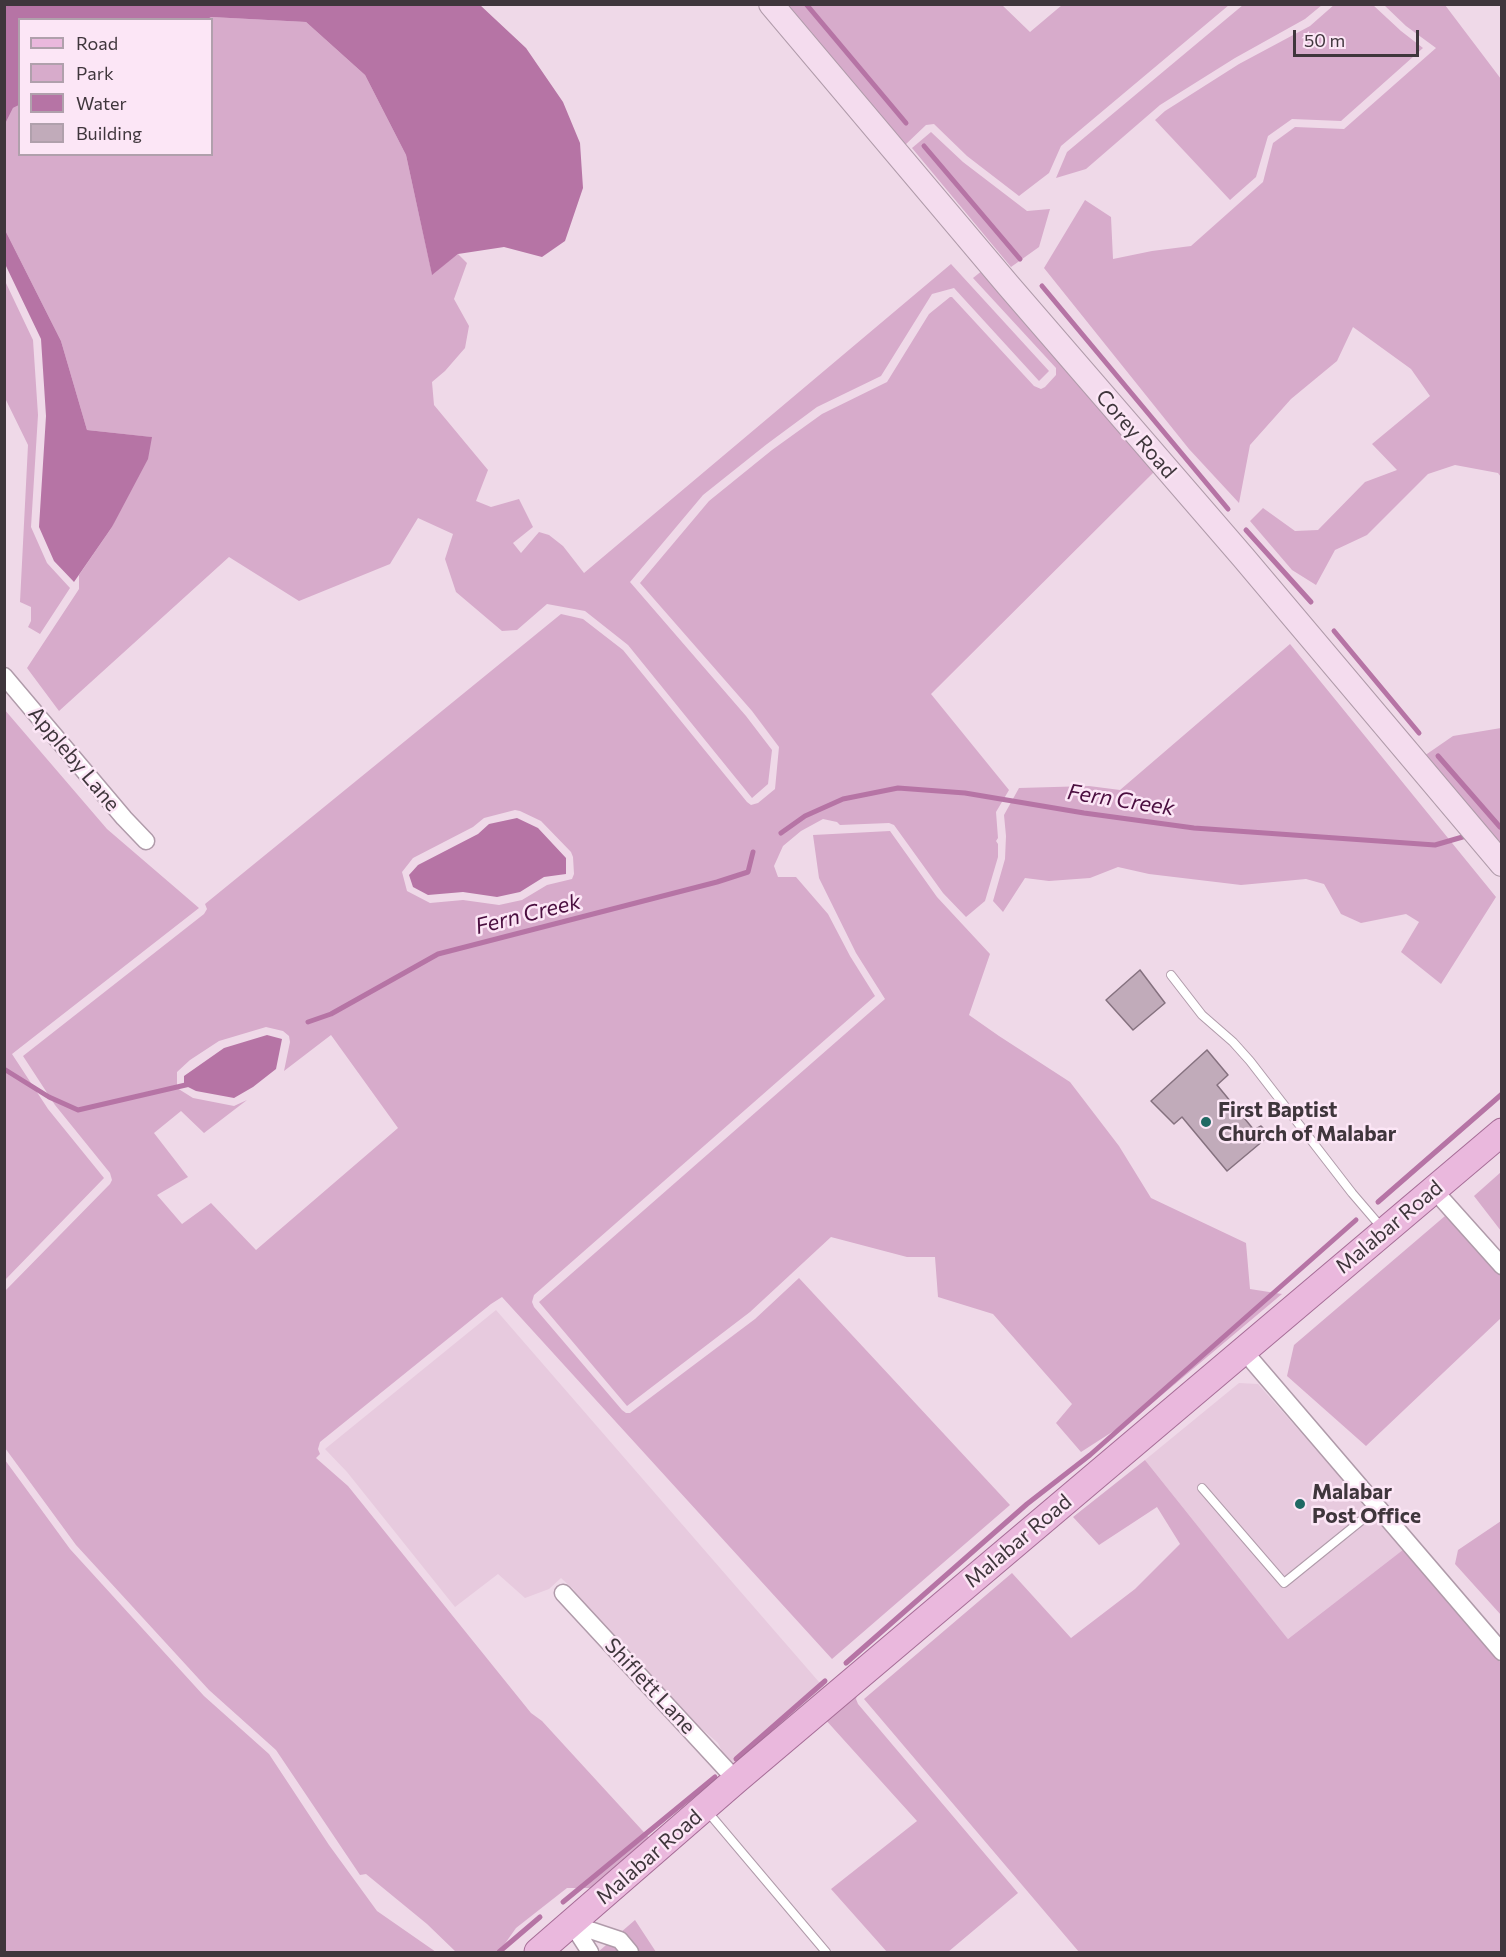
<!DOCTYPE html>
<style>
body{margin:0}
#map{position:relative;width:1506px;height:1957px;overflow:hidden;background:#efd9e8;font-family:Commissioner,sans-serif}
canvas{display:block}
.frame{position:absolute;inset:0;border:6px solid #3f363c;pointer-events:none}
.legend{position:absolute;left:18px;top:18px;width:195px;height:138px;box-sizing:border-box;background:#fce6f6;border:2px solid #b0a0ac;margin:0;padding:8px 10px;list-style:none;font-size:18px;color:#3f363c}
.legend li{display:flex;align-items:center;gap:12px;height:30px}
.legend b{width:30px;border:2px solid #b0a0ac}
.scale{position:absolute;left:1293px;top:30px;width:126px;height:27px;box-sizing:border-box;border:3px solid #3f363c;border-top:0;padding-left:8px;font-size:18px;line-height:21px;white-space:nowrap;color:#3f363c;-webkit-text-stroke:4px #fce6f6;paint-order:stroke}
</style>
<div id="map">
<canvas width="1506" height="1957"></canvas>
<div class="frame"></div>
<ul class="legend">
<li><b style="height:8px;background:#eab8dd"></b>Road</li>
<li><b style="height:16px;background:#d7abcb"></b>Park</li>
<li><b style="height:16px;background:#b674a5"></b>Water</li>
<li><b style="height:16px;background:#c1abba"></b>Building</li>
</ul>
<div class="scale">50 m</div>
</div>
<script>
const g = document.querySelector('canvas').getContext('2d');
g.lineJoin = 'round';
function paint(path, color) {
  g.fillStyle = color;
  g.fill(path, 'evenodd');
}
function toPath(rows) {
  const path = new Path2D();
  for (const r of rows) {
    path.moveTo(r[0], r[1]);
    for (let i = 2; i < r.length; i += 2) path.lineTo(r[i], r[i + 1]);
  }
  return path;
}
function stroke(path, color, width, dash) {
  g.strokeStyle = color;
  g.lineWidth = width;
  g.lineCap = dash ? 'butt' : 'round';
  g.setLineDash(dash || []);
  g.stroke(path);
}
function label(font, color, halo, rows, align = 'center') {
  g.font = font + ' Commissioner,sans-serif';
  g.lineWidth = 5;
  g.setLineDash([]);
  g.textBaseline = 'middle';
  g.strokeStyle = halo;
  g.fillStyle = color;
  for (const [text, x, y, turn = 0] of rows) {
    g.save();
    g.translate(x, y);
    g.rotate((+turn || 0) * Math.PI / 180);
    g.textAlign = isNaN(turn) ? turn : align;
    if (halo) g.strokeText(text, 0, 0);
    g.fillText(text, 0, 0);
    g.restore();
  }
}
paint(toPath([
 [496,1310,819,1682,832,1691,736,1767,724,1756,718,1743,677,1707,580,1603,574,1590,561,1578,549,1589,525,1598,498,1574,455,1607,347,1472,325,1449],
 [1239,1383,1258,1384,1404,1549,1288,1639,1145,1460]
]), '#e7cade');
paint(toPath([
 [1335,4,1373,5,1401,31,1423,48,1341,121,1292,119,1268,136,1256,177,1230,200,1155,120,1165,111,1239,64,1310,26],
 [782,5,1002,5,1030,32,1062,5,1229,5,1061,146,1049,173,1019,196,967,156,934,124,926,125,904,146],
 [1243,5,1322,5,1305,19,1235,58,1160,105,1086,169,1056,178,1067,152],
 [1384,5,1445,5,1501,79,1501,477,1498,473,1455,465,1428,474,1367,535,1335,550,1316,585,1292,570,1250,521,1263,508,1295,531,1318,530,1365,482,1397,470,1372,444,1430,396,1411,369,1353,327,1337,361,1291,399,1250,445,1239,503,1189,449,1044,268,1085,200,1111,217,1113,259,1152,251,1191,246,1263,182,1273,143,1295,127,1344,129,1436,48,1406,26],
 [211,17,306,22,365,75,406,155,432,274,458,254,467,263,454,299,469,326,465,348,445,371,432,382,434,405,488,470,476,501,491,507,519,499,533,527,513,543,521,553,539,532,549,535,563,546,584,573,951,264,1049,371,1039,381,954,288,932,294,881,376,817,407,767,444,703,495,630,582,746,716,772,750,768,784,752,798,628,645,585,611,547,604,517,630,502,631,456,592,445,559,453,534,418,518,390,564,299,601,229,557,59,711,27,668,79,589,79,575,112,527,151,437,87,430,61,341,5,230,5,124,13,108,19,105,20,154,212,154,212,20,206,19],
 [931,132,963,162,1027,211,1050,209,1039,247,1011,267,912,148],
 [983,270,1156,470,931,694,1009,790,996,812,998,838,996,841,998,844,998,857,985,901,966,917,943,893,894,825,889,823,840,825,837,822,823,819,801,831,783,846,774,866,778,877,796,877,828,914,850,956,875,996,534,1295,532,1302,534,1307,622,1410,626,1413,630,1413,755,1319,799,1278,1010,1505,832,1659,502,1297,491,1304,320,1442,318,1449,320,1454,316,1458,348,1486,531,1713,542,1721,652,1841,598,1888,567,1888,516,1928,499,1952,456,1952,427,1924,366,1874,360,1875,276,1750,209,1690,76,1545,5,1448,4,1292,110,1184,112,1180,110,1173,55,1105,23,1056,204,914,207,909,205,904,561,614,583,619,623,650,747,802,751,805,758,803,775,789,779,747,752,711,640,583,709,501,772,450,822,414,887,382,929,314,950,297,952,297,1034,386,1041,389,1045,387,1056,375,1056,368,973,278],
 [515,810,520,811,541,821,571,852,573,857,574,874,572,879,547,885,522,900,499,905,463,900,430,903,407,891,402,872,413,858,473,827,484,818],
 [266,1027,283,1031,289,1036,290,1042,284,1071,331,1035,398,1128,256,1250,211,1203,182,1224,157,1195,188,1177,154,1133,181,1111,204,1133,247,1100,234,1106,193,1098,177,1088,177,1072,190,1060,219,1041],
 [5,281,33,340,38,415,31,527,47,563,70,588,40,634,28,627,31,621,31,607,20,602,28,445,5,398],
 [1290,644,1496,897,1441,984,1401,952,1419,922,1406,914,1361,923,1341,914,1324,884,1306,879,1241,885,1149,874,1118,867,1090,878,1049,881,1025,878,1003,912,993,901,1005,859,1006,836,1004,815,1019,788,1089,786,1120,790],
 [4,709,107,829,199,908,12,1054,48,1109,104,1178,5,1280],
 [1501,728,1501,846,1424,756,1453,736],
 [890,831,937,897,990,954,969,1015,999,1036,1070,1082,1119,1146,1151,1198,1246,1243,1250,1289,1282,1294,1137,1416,1081,1452,1056,1423,1072,1404,993,1314,938,1297,935,1257,907,1257,831,1237,750,1312,627,1406,539,1302,885,999,856,953,819,878,813,835],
 [1501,1172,1501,1231,1474,1196],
 [1445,1216,1501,1273,1501,1318,1366,1446,1287,1376,1294,1345],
 [5,1460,70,1549,204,1696,269,1754,329,1845,377,1911,436,1952,5,1952],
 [1145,1460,1288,1639,1404,1549,1501,1663,1501,1952,1079,1952,864,1699,1012,1573,1071,1638,1135,1589,1180,1544,1157,1507,1099,1545,1073,1517],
 [1501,1521,1501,1615,1455,1564,1458,1550],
 [857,1695,856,1699,858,1704,1018,1893,948,1952,887,1952,831,1889,917,1821,824,1718],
 [635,1920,656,1952,598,1952]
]), '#d7abcb');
paint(toPath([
 [5,4,480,5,526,48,563,102,580,143,583,188,565,241,542,257,504,247,458,254,432,275,406,155,365,75,306,22,211,17,206,20,20,20,19,105,13,108,5,124],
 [5,230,61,341,87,430,152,437,148,459,112,527,74,582,54,561,39,527,46,416,41,339,5,264],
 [517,818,538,828,566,858,566,874,544,877,520,892,497,897,463,892,428,895,413,887,409,875,418,865,478,834,489,824],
 [267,1035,282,1039,276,1069,253,1087,234,1098,196,1091,184,1085,184,1076,224,1048]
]), '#b674a5');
stroke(toPath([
 [806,4,906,123],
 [924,146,1020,259],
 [1042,286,1228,509],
 [1246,530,1311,602],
 [1334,631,1419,733],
 [1438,756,1500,827],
 [781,833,805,816,843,799,898,788,965,793,1084,813,1194,828,1435,845,1466,836],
 [308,1022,331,1014,438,954,717,882,748,872,753,852],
 [4,1069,49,1097,78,1110,190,1084],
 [1378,1202,1502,1094],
 [846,1663,1027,1504,1090,1455,1356,1220],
 [736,1759,825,1681],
 [563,1902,715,1777],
 [499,1952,540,1917]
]), '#b674a5', 5);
const building = toPath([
 [1140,970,1165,1003,1133,1030,1106,1000,1140,970],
 [1207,1050,1228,1075,1217,1085,1254,1130,1261,1126,1270,1135,1227,1171,1182,1117,1174,1124,1151,1101,1207,1050]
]);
paint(building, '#c1abba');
stroke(building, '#85717f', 1.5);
const lane = toPath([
 [1171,975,1202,1015,1233,1042,1250,1061,1352,1193,1382,1228],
 [1202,1488,1284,1583,1378,1507],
 [707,1811,826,1952]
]);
const street = toPath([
 [4,676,124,818,146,841],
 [1434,1190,1502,1266],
 [1243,1350,1502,1652],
 [563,1593,736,1780],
 [572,1924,620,1940,630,1952],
 [572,1924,590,1952]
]);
const secondary = toPath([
 [771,4,1008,285,1243,557,1502,864]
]);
const primary = toPath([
 [538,1952,736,1780,1502,1132]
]);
stroke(lane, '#b09baa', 10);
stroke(street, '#b09baa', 19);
stroke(secondary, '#b09baa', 26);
stroke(primary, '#a56c96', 29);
stroke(lane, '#fff', 8);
stroke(street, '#fff', 16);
stroke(secondary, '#f4dcee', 24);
stroke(primary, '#eab8dd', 27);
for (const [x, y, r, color] of [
 [1206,1122,6,"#1f6963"],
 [1300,1504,6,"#1f6963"]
]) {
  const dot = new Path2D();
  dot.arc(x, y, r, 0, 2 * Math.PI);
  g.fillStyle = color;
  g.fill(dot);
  stroke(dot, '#fce6f6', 2);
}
label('21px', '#3f363c', '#fce6f6', [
 ["Corey Road",1136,434,49],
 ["Appleby Lane",74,759,50],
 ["Malabar Road",1389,1227,-40],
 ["Malabar Road",1018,1541,-40],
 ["Shiflett Lane",650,1686,47],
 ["Malabar Road",649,1857,-41]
]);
label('bold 21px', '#3f363c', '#fce6f6', [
 ["First Baptist",1218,1110],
 ["Church of Malabar",1218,1134],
 ["Malabar",1312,1492],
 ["Post Office",1312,1516]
], 'left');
label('italic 22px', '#4a0e3f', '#fce6f6', [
 ["Fern Creek",1121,800,9],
 ["Fern Creek",528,914,-14]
]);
</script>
